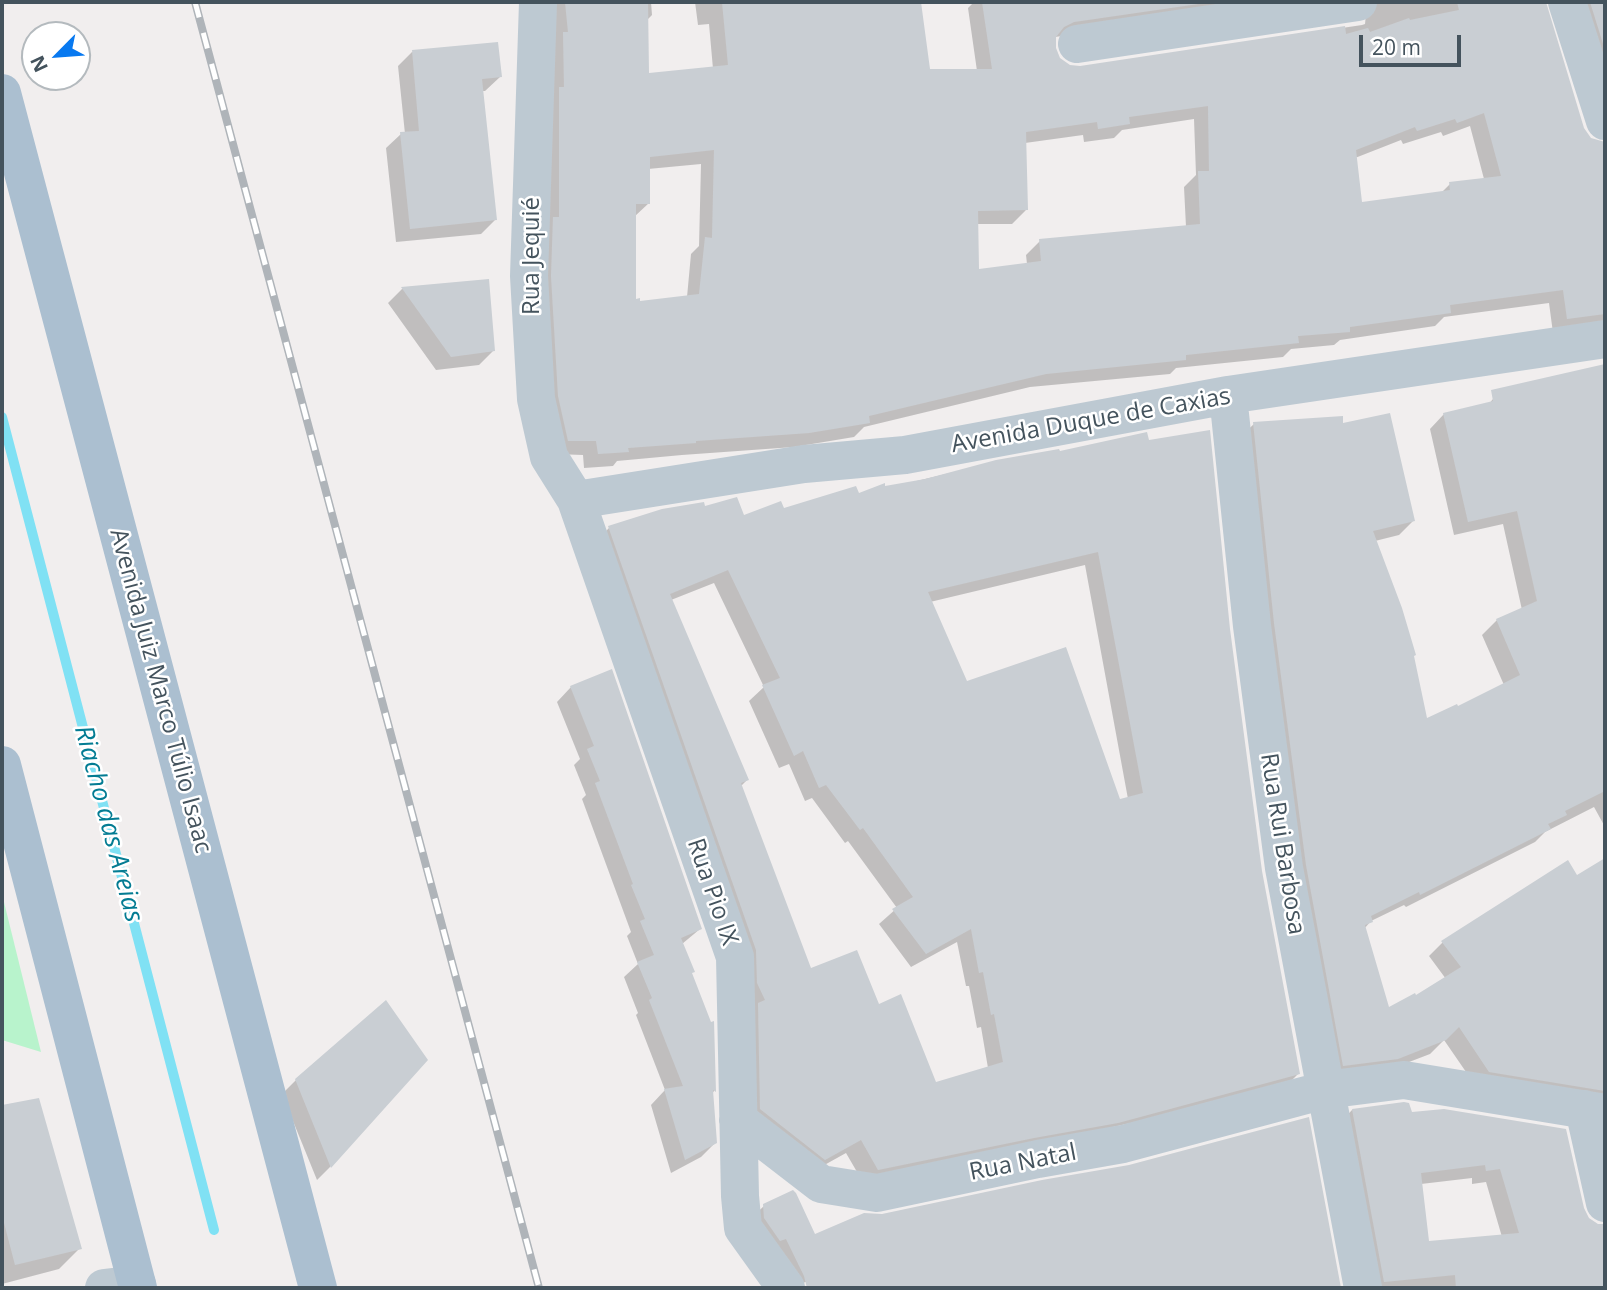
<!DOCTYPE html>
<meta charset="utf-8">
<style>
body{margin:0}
#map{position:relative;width:1607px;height:1290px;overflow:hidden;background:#f1eeee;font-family:"Open Sans",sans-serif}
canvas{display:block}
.frame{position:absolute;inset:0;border:4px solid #44535d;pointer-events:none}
.north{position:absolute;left:21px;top:21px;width:70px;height:70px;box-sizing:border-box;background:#fff;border:2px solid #b4babe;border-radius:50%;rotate:245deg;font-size:19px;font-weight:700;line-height:28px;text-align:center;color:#44535d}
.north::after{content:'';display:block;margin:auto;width:24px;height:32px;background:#0879f0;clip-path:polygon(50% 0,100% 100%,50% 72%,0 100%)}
.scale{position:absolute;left:1359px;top:35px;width:102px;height:32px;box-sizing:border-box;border:4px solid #44535d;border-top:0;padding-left:9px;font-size:21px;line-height:24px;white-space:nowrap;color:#44535d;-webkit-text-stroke:5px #fff;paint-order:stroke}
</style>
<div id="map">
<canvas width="1607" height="1290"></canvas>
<div class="frame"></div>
<div class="north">N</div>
<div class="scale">20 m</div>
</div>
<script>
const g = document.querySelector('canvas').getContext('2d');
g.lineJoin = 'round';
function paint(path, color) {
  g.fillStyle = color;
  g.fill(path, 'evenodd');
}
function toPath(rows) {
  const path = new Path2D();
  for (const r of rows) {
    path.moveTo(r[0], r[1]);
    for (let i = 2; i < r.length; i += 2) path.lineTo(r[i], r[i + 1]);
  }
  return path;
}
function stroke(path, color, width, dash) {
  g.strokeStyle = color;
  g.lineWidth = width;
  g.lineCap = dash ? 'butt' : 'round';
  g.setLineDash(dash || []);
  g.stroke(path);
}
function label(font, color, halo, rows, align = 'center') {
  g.font = font + ' "Open Sans",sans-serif';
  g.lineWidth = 5;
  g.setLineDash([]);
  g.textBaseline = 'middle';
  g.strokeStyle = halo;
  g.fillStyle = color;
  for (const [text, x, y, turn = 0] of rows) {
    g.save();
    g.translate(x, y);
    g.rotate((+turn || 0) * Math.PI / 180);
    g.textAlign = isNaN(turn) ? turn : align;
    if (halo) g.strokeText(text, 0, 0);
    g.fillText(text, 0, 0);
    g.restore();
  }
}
paint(toPath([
 [2,894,41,1052,2,1040]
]), '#b8f3cc');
paint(toPath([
 [552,2,651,2,652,15,646,21,647,75,713,69,709,24,698,25,695,2,919,2,929,71,977,71,968,8,974,2,1287,2,1055,37,1054,48,1058,58,1068,66,1080,67,1362,25,1365,24,1366,14,1360,2,1544,2,1583,128,1589,138,1599,144,1605,144,1605,334,1553,333,1549,303,1444,317,1435,326,1340,340,1334,345,1291,349,1283,357,1176,368,1170,374,1030,387,864,427,854,437,794,447,682,455,617,461,613,466,584,468,583,455,554,454,544,411],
 [1194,119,1196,175,1184,187,1186,227,1040,241,1026,255,1027,264,977,271,977,224,1012,224,1026,210,1025,143,1083,135,1084,142,1114,138,1122,130],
 [1470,126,1484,179,1450,184,1441,193,1361,204,1355,158,1401,140,1403,144,1441,132,1443,136],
 [701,164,699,246,691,254,687,297,639,303,634,301,634,217,649,203,648,169],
 [1569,2,1605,2,1605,107],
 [412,52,500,77,485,91,482,91,495,220,481,234,396,242,386,148,401,134,405,134,398,66],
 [487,281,493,351,479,365,436,370,388,303,402,289],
 [1605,376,1605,827,1594,807,1545,832,1535,842,1406,907,1404,905,1371,921,1364,929,1388,1009,1416,997,1446,979,1429,956,1443,942,1576,877,1605,860,1605,1111,1475,1085,1444,1040,1430,1054,1383,1072,1330,1079,1239,438,1254,424,1342,425,1413,521,1399,535,1375,541,1412,657,1426,721,1457,709,1504,685,1482,635,1497,620,1522,610,1503,524,1454,535,1430,429,1444,414,1488,405,1493,399],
 [996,462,1229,629,1261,871,1299,1073,1284,1088,864,1184,846,1153,810,1173,747,1124,744,1019,595,542,609,528,704,508,743,517,858,495],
 [1085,565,1128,799,1119,802,966,683,930,602],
 [714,583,764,687,749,701,779,768,789,764,805,801,812,798,845,843,848,841,897,908,879,924,911,967,957,942,966,986,969,986,977,1028,981,1027,988,1068,935,1084,878,1006,810,970,741,786,747,780,671,600],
 [571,687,700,929,682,944,690,974,710,1024,713,1023,714,1091,712,1094,715,1143,701,1157,671,1173,651,1105,665,1090,636,1015,638,1013,624,977,638,964,627,936,631,932,582,799,586,795,574,765,580,759,557,702],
 [426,1060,330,1167,317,1180,282,1094,296,1080],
 [38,1100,80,1248,59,1269,2,1284,2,1107],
 [1352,1110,1410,1114,1582,1208,1587,1218,1597,1225,1605,1226,1605,1288,1369,1288,1338,1125],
 [1472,1178,1472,1184,1486,1182,1502,1237,1427,1243,1421,1184],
 [1307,1119,1339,1288,811,1288,808,1281,791,1288,749,1220,764,1206,814,1236,882,1216,1129,1167]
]), '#0003');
stroke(toPath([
 [2,417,214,1230]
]), '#80e1f4', 10);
paint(toPath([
 [565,2,648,2,649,73,728,65,722,2,921,2,930,69,992,69,982,2,1212,2,1074,22,1064,27,1056,37,1056,48,1060,58,1070,65,1080,66,1345,26,1346,34,1368,28,1370,32,1409,18,1410,20,1459,10,1457,2,1546,2,1584,128,1591,138,1605,142,1605,314,1567,319,1563,290,1450,305,1451,313,1350,327,1350,332,1298,336,1299,343,1186,355,1186,360,1046,374,869,416,870,423,809,433,696,441,696,443,628,448,629,452,598,454,596,441,568,441,558,396,551,276,553,217,559,217,559,87,564,87,563,32,568,32],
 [1208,106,1209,171,1198,171,1200,224,1039,239,1041,261,979,269,978,211,1028,210,1026,132,1097,122,1098,129,1130,124,1129,117],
 [1484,113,1501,176,1449,182,1450,190,1362,202,1356,150,1415,127,1417,131,1455,119,1457,123],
 [714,150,712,238,705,237,699,294,640,301,640,298,636,299,636,204,650,204,650,157],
 [1590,2,1605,2,1605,50],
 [498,42,502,77,482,79,497,220,410,229,400,132,419,131,412,50],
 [489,279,495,351,451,357,401,287],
 [1605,364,1605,791,1565,811,1567,815,1548,824,1551,829,1420,895,1419,892,1371,916,1373,922,1365,925,1389,1007,1415,993,1416,995,1461,967,1441,941,1568,860,1577,875,1605,858,1605,1091,1489,1072,1459,1027,1446,1040,1398,1059,1343,1066,1306,865,1274,623,1253,422,1343,416,1343,423,1390,413,1415,521,1373,531,1402,608,1416,655,1414,656,1427,718,1457,704,1458,706,1520,675,1496,619,1537,601,1517,511,1468,522,1443,413,1493,401,1491,390],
 [1210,430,1230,629,1262,871,1300,1074,1118,1123,1034,1138,878,1170,861,1140,825,1160,760,1109,758,1003,765,1000,757,983,756,950,608,526,662,509,704,502,705,506,737,497,744,515,781,501,784,508,856,486,859,493,885,483,885,486,925,479,996,460,1059,449,1060,451,1147,432,1149,440],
 [1098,552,1143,793,1120,799,1066,647,967,681,928,592],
 [728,570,780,678,762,685,794,756,803,751,819,788,826,785,860,830,863,828,913,897,892,909,926,954,971,929,979,973,983,972,991,1015,994,1014,1003,1062,936,1082,901,994,879,1004,857,950,811,968,741,783,749,780,670,594],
 [612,669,702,929,681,938,695,972,692,973,711,1022,714,1021,716,1092,713,1090,717,1143,685,1160,664,1089,683,1086,649,1000,652,998,637,962,654,955,640,921,645,919,631,885,633,884,595,783,600,781,587,749,594,746,570,686],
 [386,1000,428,1060,331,1168,295,1079],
 [39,1098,82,1249,15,1265,2,1215,2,1105],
 [1404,1102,1409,1103,1412,1112,1444,1109,1566,1129,1584,1208,1589,1218,1598,1224,1605,1224,1605,1288,1456,1288,1455,1275,1384,1282,1352,1109],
 [1485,1165,1486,1171,1500,1169,1519,1233,1429,1241,1421,1173],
 [1309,1117,1341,1288,807,1288,804,1276,786,1239,780,1241,764,1218,763,1204,793,1190,796,1193,815,1234,864,1213,882,1214,1042,1180,1129,1165]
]), '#c9ced3');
stroke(toPath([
 [538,2,529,276,536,399,549,457,576,500,735,957,740,1196,743,1228,786,1288],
 [1567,2,1605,121],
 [1077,44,1358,2],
 [1228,395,1252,626,1284,868,1363,1288],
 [576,500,804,464,905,455,1228,395,1605,339],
 [1584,1109,1605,1203],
 [738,1120,821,1184,877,1193,1038,1159,1123,1144,1325,1090,1404,1080,1605,1113],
 [104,1288,137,1284]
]), '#bdc9d2', 38);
stroke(toPath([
 [2,93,318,1288],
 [2,765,138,1288]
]), '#abbfd0', 38);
const rail = toPath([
 [195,2,539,1288]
]);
stroke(rail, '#afb4b9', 8);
stroke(rail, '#fff', 5, [16]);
label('24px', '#44535d', '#fff', [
 ["Rua Jequié",532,256,-90],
 ["Avenida Duque de Caxias",1091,421,-10],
 ["Avenida Juiz Marco Túlio Isaac",160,691,75],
 ["Rua Rui Barbosa",1282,844,81],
 ["Rua Pio IX",712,892,71],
 ["Rua Natal",1023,1163,-11]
]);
label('italic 26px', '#037c93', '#fff', [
 ["Riacho das Areias",108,824,75]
]);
</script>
